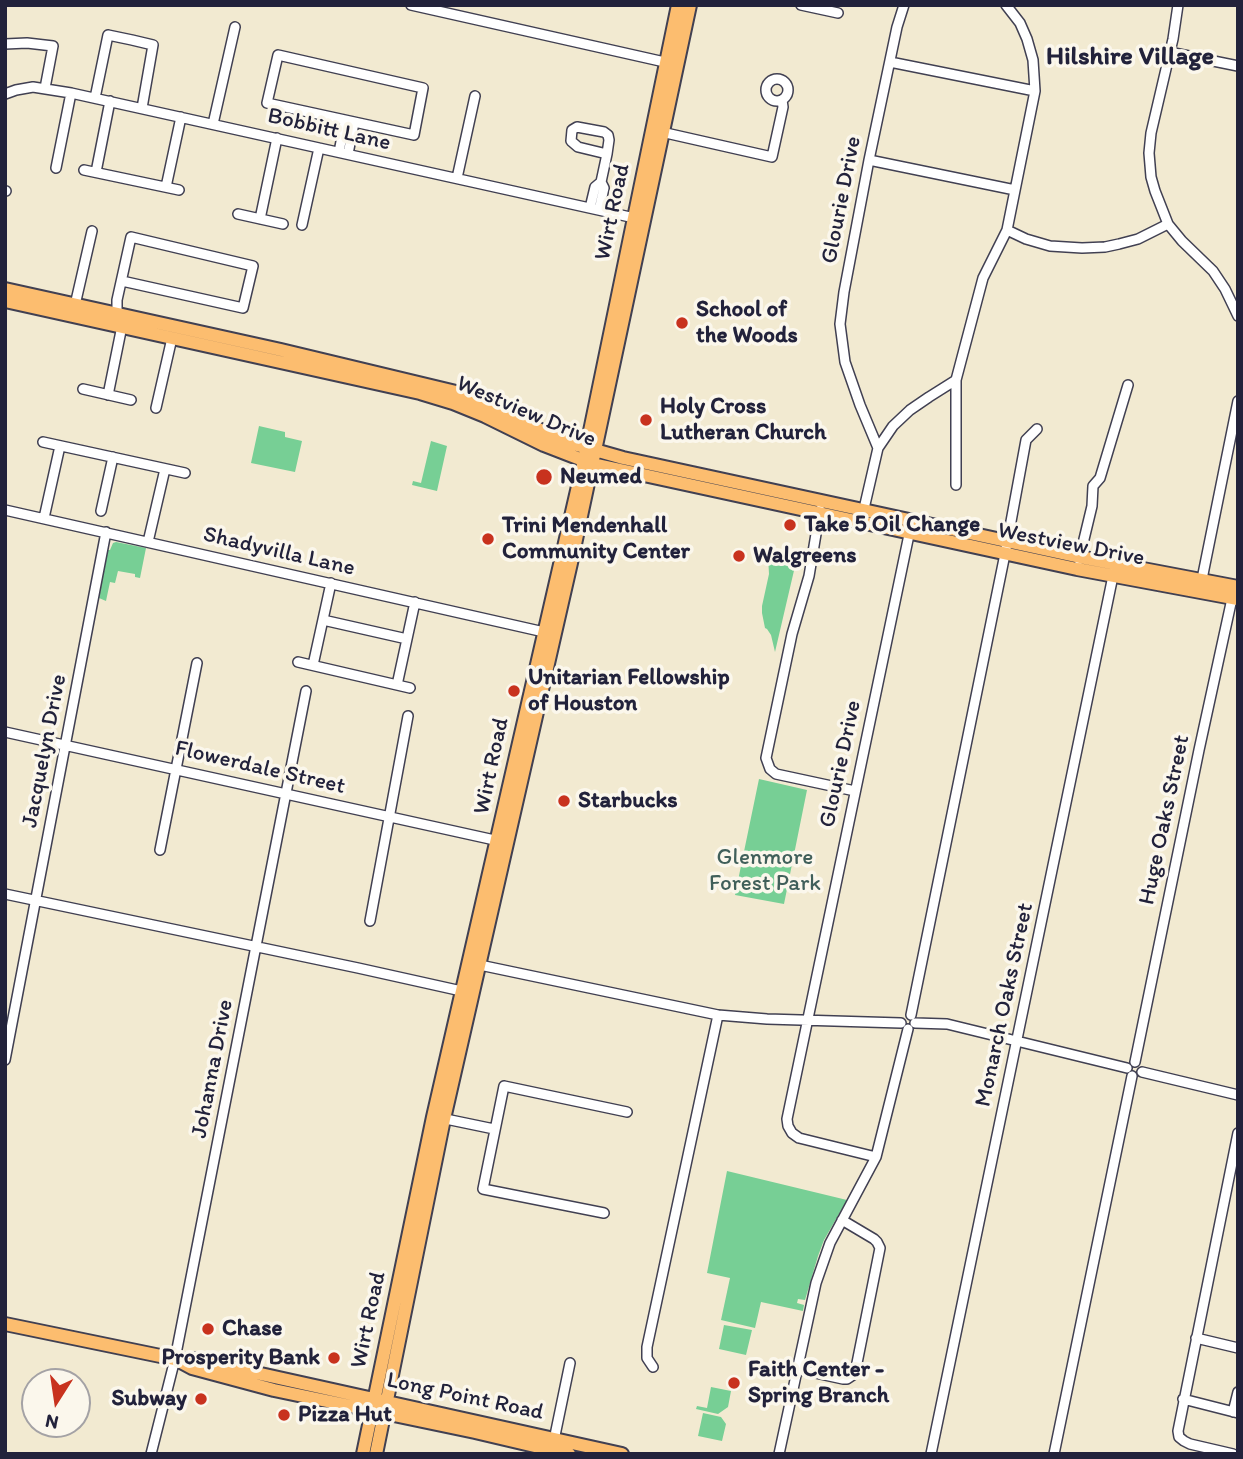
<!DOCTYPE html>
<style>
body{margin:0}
#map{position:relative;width:1243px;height:1459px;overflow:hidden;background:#f2ead1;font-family:Itim,sans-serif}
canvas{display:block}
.frame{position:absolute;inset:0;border:7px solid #22223b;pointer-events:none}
.north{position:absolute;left:21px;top:1368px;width:70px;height:70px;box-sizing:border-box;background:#fbf7ec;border:2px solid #a4a2a5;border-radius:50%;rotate:192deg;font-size:19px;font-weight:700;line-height:28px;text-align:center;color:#22223b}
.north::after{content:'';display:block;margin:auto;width:24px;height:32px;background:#c8321e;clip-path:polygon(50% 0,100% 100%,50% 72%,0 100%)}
</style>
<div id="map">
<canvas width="1243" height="1459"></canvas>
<div class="frame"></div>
<div class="north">N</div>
</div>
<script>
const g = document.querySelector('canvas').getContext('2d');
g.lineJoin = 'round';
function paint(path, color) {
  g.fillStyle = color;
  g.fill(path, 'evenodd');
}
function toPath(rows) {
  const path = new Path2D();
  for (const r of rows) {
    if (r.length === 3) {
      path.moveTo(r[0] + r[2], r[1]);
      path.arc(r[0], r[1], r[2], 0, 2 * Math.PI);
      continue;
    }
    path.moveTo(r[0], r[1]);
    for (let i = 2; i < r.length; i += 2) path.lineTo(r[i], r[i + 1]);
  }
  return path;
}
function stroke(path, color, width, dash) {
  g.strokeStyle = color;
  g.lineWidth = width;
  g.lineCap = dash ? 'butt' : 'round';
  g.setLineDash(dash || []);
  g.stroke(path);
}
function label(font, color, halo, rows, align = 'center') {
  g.font = font + ' Itim,sans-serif';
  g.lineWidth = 7;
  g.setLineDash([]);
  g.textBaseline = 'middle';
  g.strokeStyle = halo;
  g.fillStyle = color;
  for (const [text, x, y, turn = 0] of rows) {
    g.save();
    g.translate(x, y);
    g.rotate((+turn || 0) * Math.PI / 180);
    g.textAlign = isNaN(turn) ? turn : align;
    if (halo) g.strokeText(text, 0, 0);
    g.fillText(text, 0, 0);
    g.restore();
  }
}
paint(toPath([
 [259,426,285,432,285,437,302,441,295,472,251,463],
 [431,441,447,446,437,491,412,485,413,481,421,483],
 [116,542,146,548,140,578,135,577,135,574,118,571,115,583,110,582,106,601,99,598,108,550,110,550,113,543],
 [768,556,796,562,775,652,771,635,767,629,765,628,762,613,762,606,769,574],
 [759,779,807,790,784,904,735,895],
 [727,1171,847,1200,824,1240,818,1256,805,1300,798,1299,797,1303,804,1305,803,1311,761,1302,755,1328,721,1320,730,1278,707,1273],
 [724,1325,752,1330,746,1355,719,1349],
 [711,1387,731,1391,728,1407,718,1414,696,1409,697,1406,707,1408],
 [703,1413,721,1417,726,1424,722,1441,698,1436]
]), '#77cf95');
const minor = toPath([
 [411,5,669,63],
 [801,5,838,13],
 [1178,5,1173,39,1151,133,1149,153,1151,177,1155,191,1168,224,1182,241,1213,271,1225,289,1238,316],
 [5,44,27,43,53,46,45,88],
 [1169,52,1238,66],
 [278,55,423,88,414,135,267,103,278,55],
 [890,62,1035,91],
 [777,90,11],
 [5,94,16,90,33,87,71,93,639,219],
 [95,98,108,35,132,40,153,45,142,108],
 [213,124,235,27],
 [657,131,772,157,783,107,782,100],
 [339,152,345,121],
 [348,154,354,123],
 [869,160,1015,190],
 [56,168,71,93],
 [84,170,179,190],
 [96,172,110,101],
 [457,178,475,96],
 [166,187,181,117],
 [5,191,6,191],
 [590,208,595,187,601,182],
 [599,210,604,188,601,182,607,154,609,140,608,135,604,132,577,127,572,130,571,141,578,147,607,154],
 [238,214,283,224],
 [260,219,277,138],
 [302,225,319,148],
 [1007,230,1026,239,1050,246,1082,248,1105,247,1119,244,1138,239,1168,224],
 [75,305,92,231],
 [117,314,117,300,131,237,253,266,243,308,122,281],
 [83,389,131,400],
 [108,395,122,326],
 [156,408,172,338],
 [43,442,185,473],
 [878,448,893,426,910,410,929,397,956,380],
 [956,485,956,380,983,278,1007,230,1035,91,1033,60,1027,39,1020,23,1006,5],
 [5,510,544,632],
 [820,510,809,576,792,634,766,758,770,769,776,774,855,791],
 [101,511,113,457],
 [863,513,878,448,860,405,845,362,840,324,844,292,869,160,897,27,904,5],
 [44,518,60,446],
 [148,542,165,469],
 [1079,560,1092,506,1093,486,1100,478,1128,385],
 [1201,584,1238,401],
 [323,620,407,639],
 [298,662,410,688],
 [313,665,331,583],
 [397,685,415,602],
 [5,732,499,841],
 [160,850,197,663],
 [5,894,358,968,466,992],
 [370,921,408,716],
 [475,964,718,1015,767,1019,901,1023],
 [911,1015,1005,554,1026,440,1037,429],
 [915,1023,947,1024,1127,1068],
 [5,1060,106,532],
 [1135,1062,1199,750,1233,594],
 [1142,1072,1238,1095],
 [441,1118,494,1129],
 [876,1157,799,1138,792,1133,788,1126,787,1119,910,530],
 [604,1213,483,1189,504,1086,627,1112],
 [1196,1338,1238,1348],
 [653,1367,647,1358,647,1347,718,1015],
 [797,1369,843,1379,847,1379,853,1375,856,1368,880,1248,877,1242,874,1239,842,1220],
 [1183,1399,1238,1413],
 [1233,1412,1238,1392],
 [553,1445,570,1363],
 [151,1454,175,1359,306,691],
 [779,1454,816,1283,830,1243,876,1157,908,1029],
 [931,1454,1114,571],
 [1054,1454,1132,1076],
 [1233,1454,1190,1444,1184,1441,1179,1437,1178,1431,1238,1133]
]);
const major = toPath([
 [5,289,281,350,456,392,497,409,563,441,623,458,1080,557,1238,587],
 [5,301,420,393,453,403,485,416,544,445,593,464,1077,569,1238,599],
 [5,1324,175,1359,193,1359,622,1454],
 [179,1361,192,1368,274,1390,475,1432,569,1454],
 [363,1454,433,1117,584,460,678,5],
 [376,1454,444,1119,571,563,690,5]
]);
stroke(minor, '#414052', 12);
stroke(major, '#414052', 16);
stroke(minor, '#fff', 9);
stroke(major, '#fcbd6f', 12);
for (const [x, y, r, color] of [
 [682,323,7,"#c8321e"],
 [646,420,7,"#c8321e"],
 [544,477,9,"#c8321e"],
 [790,525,7,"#c8321e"],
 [488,539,7,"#c8321e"],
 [739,556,7,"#c8321e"],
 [514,691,7,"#c8321e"],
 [564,801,7,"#c8321e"],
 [208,1329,7,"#c8321e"],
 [334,1358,7,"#c8321e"],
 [734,1383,7,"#c8321e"],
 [201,1399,7,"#c8321e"],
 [284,1415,7,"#c8321e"]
]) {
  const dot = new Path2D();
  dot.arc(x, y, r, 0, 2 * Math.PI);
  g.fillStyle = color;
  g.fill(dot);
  stroke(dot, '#fbf7ec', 2.5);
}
label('23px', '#22223b', '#fbf7ec', [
 ["Bobbitt Lane",329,130,13],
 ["Glourie Drive",842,200,-79],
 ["Wirt Road",613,212,-78],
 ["Westview Drive",526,412,23],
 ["Westview Drive",1071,545,11],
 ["Shadyvilla Lane",279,552,13],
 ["Jacquelyn Drive",45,751,-79],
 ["Glourie Drive",841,764,-78],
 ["Wirt Road",492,766,-78],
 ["Flowerdale Street",260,768,13],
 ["Huge Oaks Street",1165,820,-78],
 ["Monarch Oaks Street",1005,1005,-78],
 ["Johanna Drive",213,1069,-79],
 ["Wirt Road",369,1320,-78],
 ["Long Point Road",465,1397,12]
]);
label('bold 23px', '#22223b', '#fbf7ec', [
 ["School of",696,310],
 ["the Woods",696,336],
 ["Holy Cross",660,407],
 ["Lutheran Church",660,433],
 ["Neumed",560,477],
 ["Take 5 Oil Change",804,525],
 ["Trini Mendenhall",502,526],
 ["Community Center",502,552],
 ["Walgreens",753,556],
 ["Unitarian Fellowship",528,678],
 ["of Houston",528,704],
 ["Starbucks",578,801],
 ["Chase",222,1329],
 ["Prosperity Bank",320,1358,"right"],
 ["Faith Center -",748,1370],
 ["Spring Branch",748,1396],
 ["Subway",187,1399,"right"],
 ["Pizza Hut",298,1415]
], 'left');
label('23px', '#405f5a', '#fbf7ec', [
 ["Glenmore",765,858],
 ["Forest Park",765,884]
]);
label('bold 26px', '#22223b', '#fbf7ec', [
 ["Hilshire Village",1130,57]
]);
</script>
